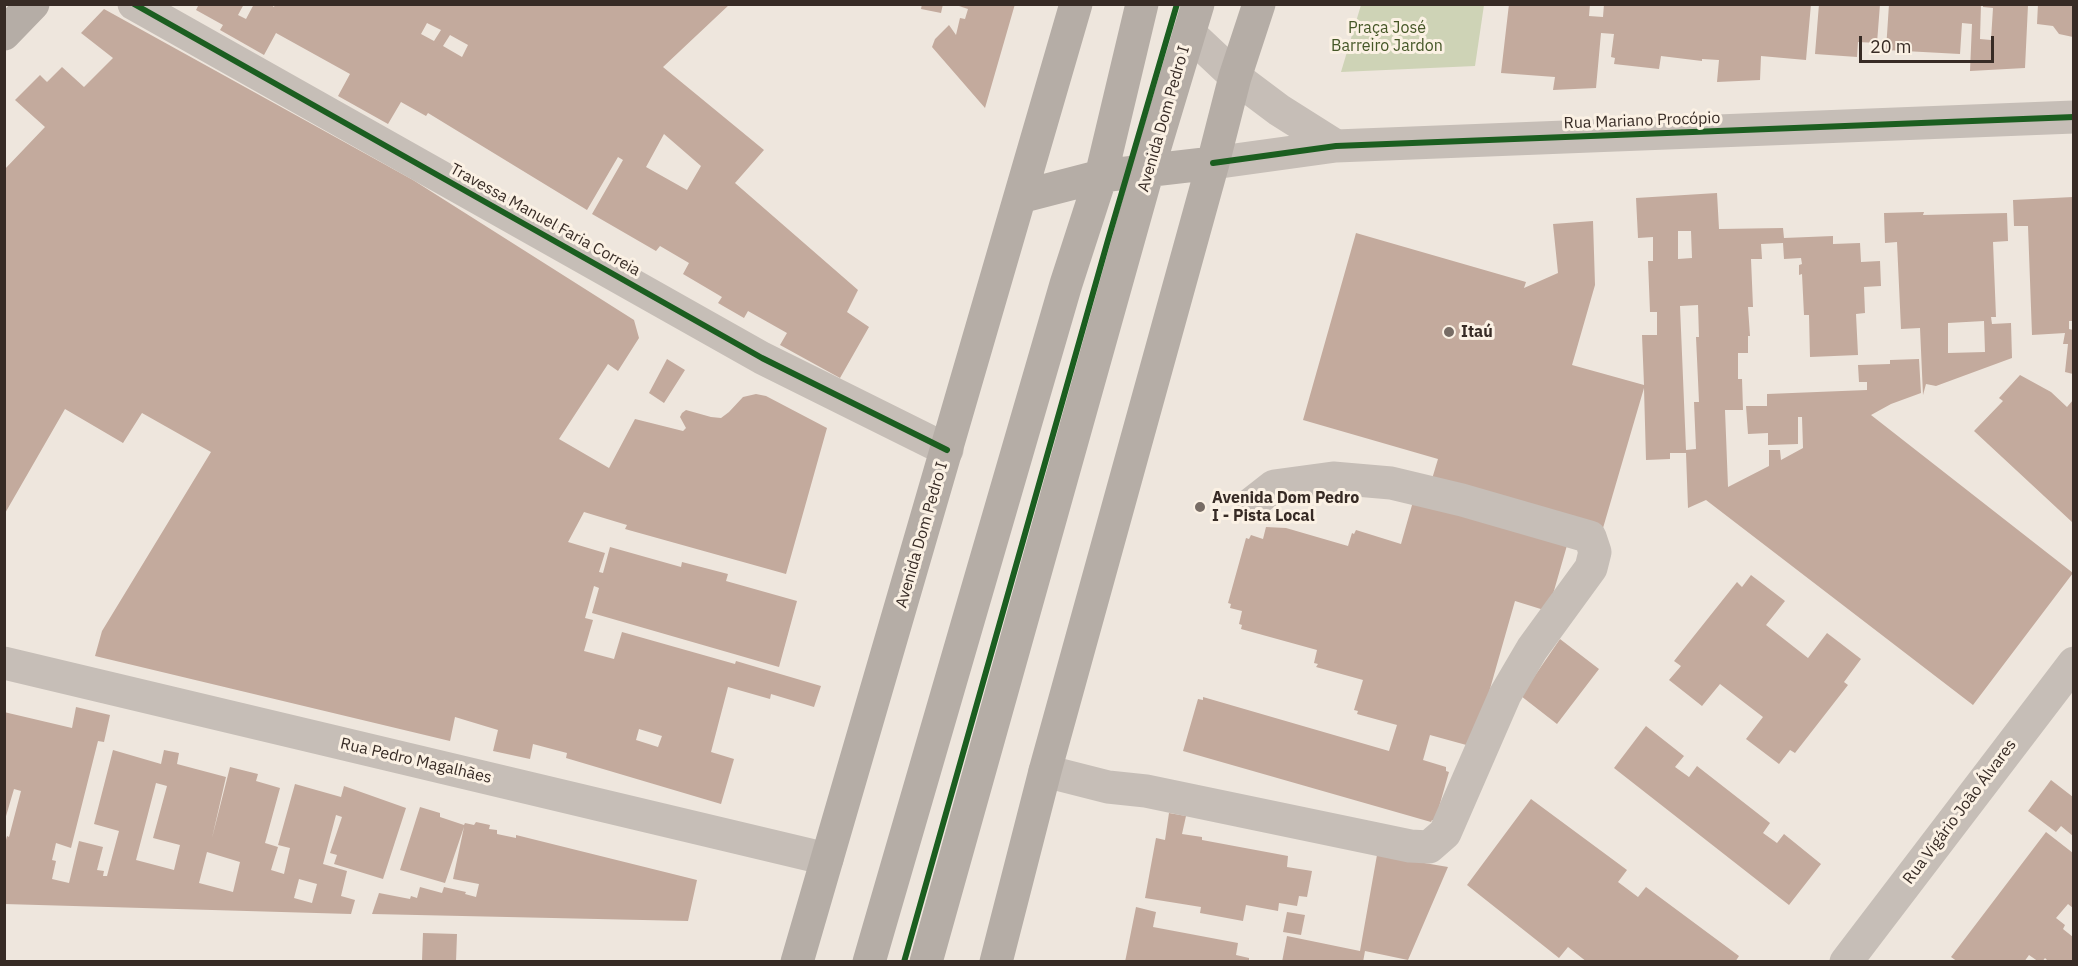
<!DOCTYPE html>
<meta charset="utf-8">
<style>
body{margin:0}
#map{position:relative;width:2078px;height:966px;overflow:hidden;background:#eee6dd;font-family:"IBM Plex Sans",sans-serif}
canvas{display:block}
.frame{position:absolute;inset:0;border:6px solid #372b25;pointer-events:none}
.scale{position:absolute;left:1859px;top:36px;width:135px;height:27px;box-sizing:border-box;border:3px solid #372b25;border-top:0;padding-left:8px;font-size:18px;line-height:21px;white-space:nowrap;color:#372b25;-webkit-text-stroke:4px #fbf1e4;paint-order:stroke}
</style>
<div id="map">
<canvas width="2078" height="966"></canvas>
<div class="frame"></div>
<div class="scale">20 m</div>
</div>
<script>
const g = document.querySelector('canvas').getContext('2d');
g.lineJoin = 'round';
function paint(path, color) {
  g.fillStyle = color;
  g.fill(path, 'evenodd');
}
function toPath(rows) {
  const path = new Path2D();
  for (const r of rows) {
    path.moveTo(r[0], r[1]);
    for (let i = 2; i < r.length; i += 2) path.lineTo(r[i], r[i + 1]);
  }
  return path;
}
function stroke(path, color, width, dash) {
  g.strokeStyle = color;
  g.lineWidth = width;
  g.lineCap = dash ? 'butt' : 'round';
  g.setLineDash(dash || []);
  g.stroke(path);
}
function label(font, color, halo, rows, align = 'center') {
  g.font = font + ' "IBM Plex Sans",sans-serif';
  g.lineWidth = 6;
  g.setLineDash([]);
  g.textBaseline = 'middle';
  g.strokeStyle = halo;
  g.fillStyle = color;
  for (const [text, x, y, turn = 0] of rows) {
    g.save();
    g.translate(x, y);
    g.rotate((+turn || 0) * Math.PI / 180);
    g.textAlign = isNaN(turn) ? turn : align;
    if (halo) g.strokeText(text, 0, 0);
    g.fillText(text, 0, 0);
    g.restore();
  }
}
paint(toPath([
 [1361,5,1484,5,1475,66,1341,72]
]), '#ced3b6');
paint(toPath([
 [199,4,244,4,238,15,246,19,254,4,270,4,274,7,275,4,730,4,663,67,764,150,735,183,858,290,847,312,869,327,840,378,780,345,787,333,748,311,744,318,718,303,722,297,683,274,689,263,660,246,656,251,592,214,623,160,618,157,587,210,428,113,426,116,401,102,388,124,338,96,350,74,276,33,264,55,220,30,223,25,196,10],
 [427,23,441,30,434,41,421,34],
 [450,35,468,45,462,57,443,46],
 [664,134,701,166,687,190,646,167],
 [922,4,943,4,941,13,921,9],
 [953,4,1015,4,985,108,932,47,935,39,949,25,956,35,960,18,965,19,968,9],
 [1509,4,1590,4,1589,16,1603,17,1604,4,1811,4,1806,60,1761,56,1760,80,1717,82,1719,60,1702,59,1702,61,1661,56,1659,69,1614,64,1615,58,1611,57,1614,34,1601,33,1596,88,1553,90,1555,77,1501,73],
 [1819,4,1880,4,1877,43,1858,42,1857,57,1815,54],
 [1889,4,1981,4,1980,39,1991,40,1993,8,1983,7,1983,5,2028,5,2025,68,1970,71,1972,24,1962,23,1960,54,1886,50],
 [2038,4,2073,4,2073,37,2059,34,2053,26,2037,24],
 [104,9,413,180,634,320,639,338,618,371,608,364,559,439,609,468,635,419,683,431,686,428,680,417,682,413,686,410,711,417,721,418,729,412,743,397,756,394,766,396,827,428,786,574,625,529,627,525,584,512,568,542,605,553,599,572,603,573,610,547,681,567,682,562,728,574,726,581,797,601,779,667,592,613,599,588,594,586,585,618,593,620,584,651,614,659,622,632,735,664,736,661,821,686,814,707,771,694,770,699,728,687,711,752,734,759,721,804,566,758,567,753,533,744,530,759,493,751,498,730,455,717,450,741,95,656,102,631,211,452,142,413,123,443,65,409,4,515,4,170,45,127,15,100,40,75,47,82,62,67,84,87,113,58,81,33],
 [639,729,662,736,658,747,636,740],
 [1717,193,1719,229,1783,228,1784,238,1833,236,1833,244,1860,243,1861,262,1880,261,1881,286,1864,287,1865,313,1856,314,1858,355,1810,357,1809,315,1804,315,1802,274,1799,275,1799,265,1802,264,1801,258,1784,259,1783,243,1761,244,1762,259,1751,259,1753,307,1748,307,1750,336,1748,336,1748,353,1738,353,1738,379,1742,379,1743,410,1725,410,1728,487,1769,466,1769,450,1780,450,1781,460,1803,448,1802,417,1798,417,1798,444,1768,445,1768,433,1748,434,1746,406,1767,406,1767,394,1867,390,1867,382,1859,382,1858,365,1890,364,1890,360,1919,359,1921,393,1891,404,1871,415,2073,573,1973,705,1706,500,1688,508,1686,453,1670,453,1670,459,1646,460,1644,388,1603,528,1432,479,1438,459,1303,420,1356,233,1526,282,1524,288,1558,273,1553,224,1593,221,1595,285,1572,365,1644,385,1642,335,1657,335,1657,312,1650,312,1648,261,1653,261,1653,237,1638,238,1636,198],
 [1678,231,1691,231,1692,258,1678,259],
 [1698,305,1699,337,1696,337,1699,402,1694,402,1696,449,1686,450,1680,306],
 [2073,197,2073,321,2069,321,2069,329,2073,330,2073,374,2065,372,2068,344,2063,344,2065,333,2032,335,2028,226,2014,226,2013,200],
 [1924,212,1923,215,2007,213,2008,241,1993,242,1996,317,1991,317,1992,324,2011,323,2012,358,1936,386,1926,384,1923,395,1920,328,1901,329,1897,242,1885,243,1884,213],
 [1984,321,1985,352,1948,353,1948,323],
 [667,359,685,370,664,403,649,393],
 [2020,375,2051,392,2067,407,2073,400,2073,521,2072,522,1974,431,2003,401,1999,398],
 [1414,498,1568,542,1549,608,1544,610,1515,601,1474,745,1470,746,1430,735,1423,760,1446,767,1446,771,1449,772,1435,821,1432,820,1431,822,1183,751,1198,699,1203,700,1203,697,1389,751,1397,725,1357,714,1358,711,1354,710,1363,680,1316,667,1318,664,1314,663,1317,650,1241,629,1242,625,1239,624,1242,611,1230,608,1231,604,1228,603,1246,538,1249,539,1251,535,1263,539,1266,527,1286,528,1348,546,1352,533,1354,534,1356,530,1401,544],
 [1751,575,1785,601,1766,625,1808,658,1827,633,1861,659,1844,682,1848,685,1795,753,1790,750,1779,764,1746,739,1763,717,1720,684,1702,706,1669,680,1681,666,1674,661,1737,582,1742,587],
 [1560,639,1599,669,1557,724,1521,696],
 [76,707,110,715,104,742,98,741,71,848,56,843,52,860,56,861,52,879,69,883,79,841,103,847,97,870,104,871,103,876,107,876,119,831,94,824,113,750,161,764,164,750,179,753,177,764,226,777,212,838,230,767,258,774,256,781,280,788,265,843,278,847,271,870,284,874,290,848,278,845,295,784,341,797,344,786,406,808,383,879,334,864,337,855,330,853,342,817,336,815,323,864,347,871,341,896,355,900,351,914,4,904,4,848,7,836,9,837,21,791,14,789,4,823,4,712,72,728],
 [156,783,167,786,153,838,180,845,174,870,136,860],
 [207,852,240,862,233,892,199,883],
 [299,879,317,884,312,903,294,898],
 [1646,726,1684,756,1675,767,1689,777,1697,766,1770,823,1763,833,1777,843,1784,834,1821,864,1789,905,1614,768],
 [2051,780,2073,797,2073,836,2061,826,2056,832,2028,811],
 [1531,799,1627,870,1618,882,1638,897,1646,887,1739,956,1735,962,1587,962,1568,947,1559,958,1467,885],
 [420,807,440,813,440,817,464,825,465,823,474,825,476,822,490,825,489,829,497,830,497,834,516,838,516,835,697,880,688,921,372,914,379,893,410,899,411,896,417,898,420,887,442,893,444,887,466,892,465,894,476,897,479,884,453,879,464,827,445,883,400,870],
 [1169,813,1186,816,1182,834,1202,837,1202,840,1288,856,1287,867,1312,871,1307,897,1299,896,1297,906,1279,903,1278,911,1246,905,1243,921,1200,913,1201,907,1145,898,1156,838,1165,840],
 [2046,832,2073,853,2073,908,2068,904,2056,918,2065,925,2063,929,2073,937,2073,962,2049,962,2045,958,2042,962,2039,962,2029,955,2024,962,1958,962,1951,957],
 [1377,855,1448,867,1408,960,1365,951,1363,962,1282,962,1287,936,1360,951],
 [1136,907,1156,912,1153,927,1238,943,1236,955,1249,958,1249,962,1125,962],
 [1287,912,1305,915,1301,935,1283,932],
 [423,933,457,934,456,962,422,961]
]), '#c3aa9d');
stroke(toPath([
 [134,4,762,358,947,450],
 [1189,33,1239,80,1279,110,1336,146],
 [1213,163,1336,146,2074,117],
 [4,663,827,859],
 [1045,771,1108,787,1146,791,1410,846,1429,847,1445,833,1505,695,1532,649,1591,568,1595,552,1590,537,1462,500,1391,483,1333,478,1274,486,1251,504],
 [1846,962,2074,663]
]), '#c6beb7', 33);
stroke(toPath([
 [4,34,33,4],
 [1020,197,1101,176,1213,163],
 [797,962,1076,4],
 [869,962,1066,284,1101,176,1142,4],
 [926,962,1148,170,1198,4],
 [996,962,1045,771,1213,163,1235,77,1259,4]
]), '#b5ada6', 33);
stroke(toPath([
 [134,4,762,358,947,450],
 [1213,163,1336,146,2074,117],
 [904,962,1108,240,1177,4]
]), '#1b5e20', 6);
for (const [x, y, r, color] of [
 [1449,332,6,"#776c65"],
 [1200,507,6,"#776c65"]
]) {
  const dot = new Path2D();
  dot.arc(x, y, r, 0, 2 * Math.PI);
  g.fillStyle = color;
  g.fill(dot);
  stroke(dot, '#fbf1e4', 2);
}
label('16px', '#455727', '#fbf1e4', [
 ["Praça José",1387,28],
 ["Barreiro Jardon",1387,46]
]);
label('16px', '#372b25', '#fbf1e4', [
 ["Avenida Dom Pedro I",1164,119,-74],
 ["Rua Mariano Procópio",1642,121,-2],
 ["Travessa Manuel Faria Correia",545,220,29],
 ["Avenida Dom Pedro I",922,535,-74],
 ["Rua Pedro Magalhães",416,761,13],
 ["Rua Vigário João Álvares",1960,812,-53]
]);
label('bold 16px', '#372b25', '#fbf1e4', [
 ["Itaú",1461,332],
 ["Avenida Dom Pedro",1212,498],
 ["I - Pista Local",1212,516]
], 'left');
</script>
